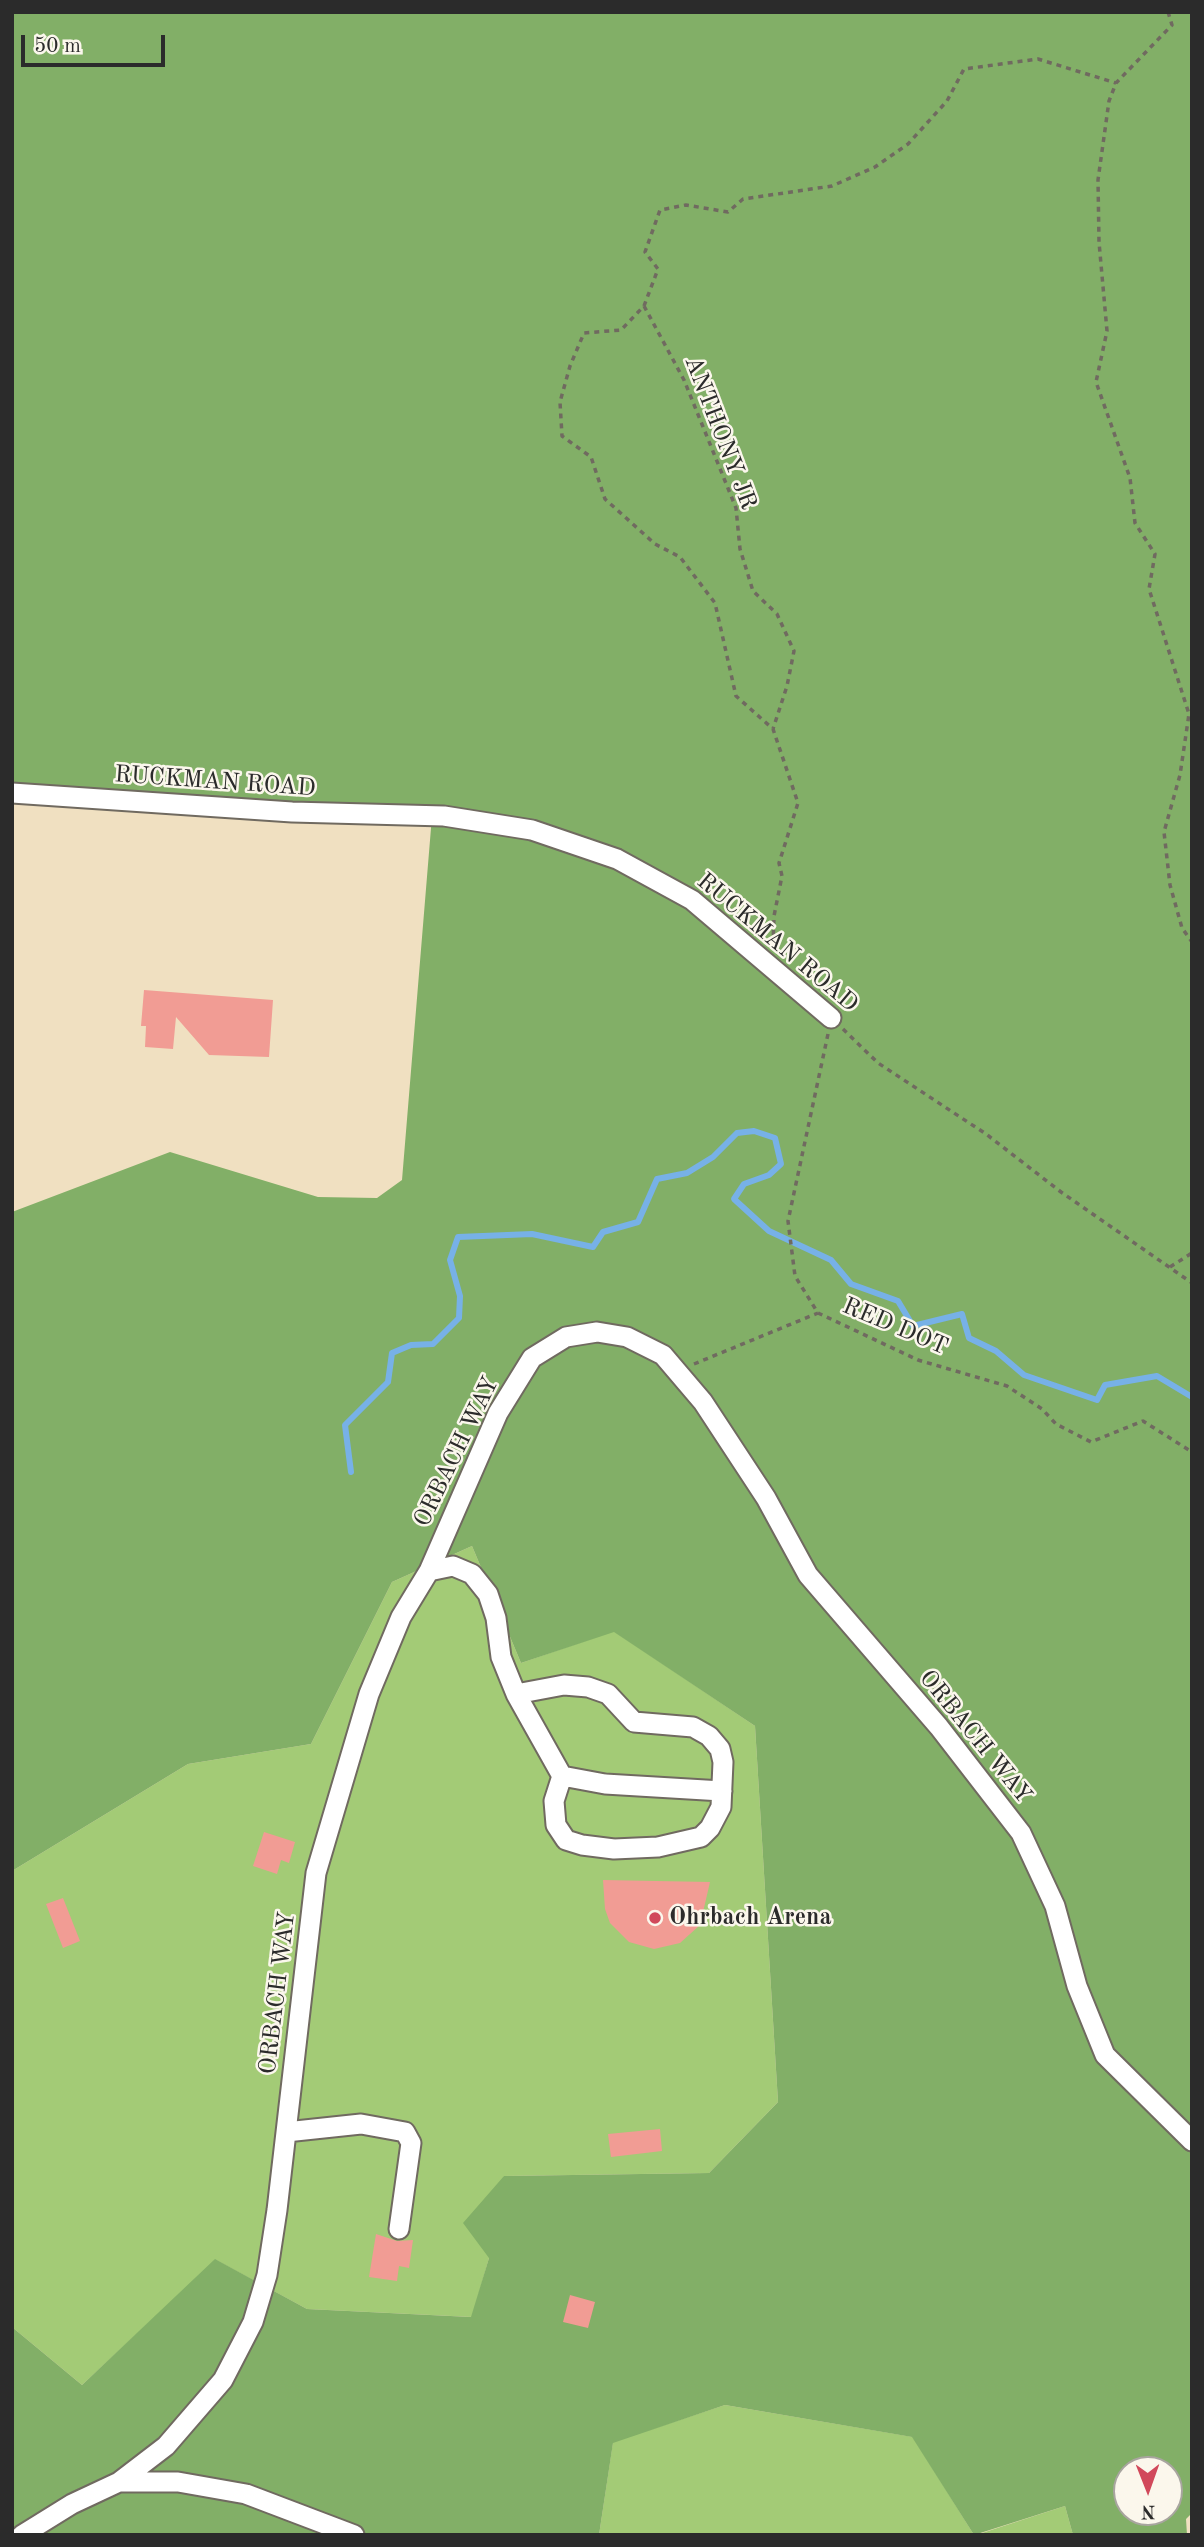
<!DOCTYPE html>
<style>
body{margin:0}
#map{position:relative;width:1204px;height:2547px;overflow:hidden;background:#f0e0c1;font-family:"Old Standard TT",serif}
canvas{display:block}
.frame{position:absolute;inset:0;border:14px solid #2b2b2b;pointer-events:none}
.north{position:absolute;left:1113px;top:2456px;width:70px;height:70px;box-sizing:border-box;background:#fbf7ec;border:2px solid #a8a59f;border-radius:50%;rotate:179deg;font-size:19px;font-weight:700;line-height:28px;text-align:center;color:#2b2b2b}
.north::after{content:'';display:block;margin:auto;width:24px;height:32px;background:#d1495b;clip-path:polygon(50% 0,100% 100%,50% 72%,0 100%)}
.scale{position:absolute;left:21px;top:35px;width:144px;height:32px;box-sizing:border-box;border:4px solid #2b2b2b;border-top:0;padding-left:9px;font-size:21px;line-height:24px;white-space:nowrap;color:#2b2b2b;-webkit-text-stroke:5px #fbf7ec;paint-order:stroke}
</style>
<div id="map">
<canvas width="1204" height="2547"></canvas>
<div class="frame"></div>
<div class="north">N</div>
<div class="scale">50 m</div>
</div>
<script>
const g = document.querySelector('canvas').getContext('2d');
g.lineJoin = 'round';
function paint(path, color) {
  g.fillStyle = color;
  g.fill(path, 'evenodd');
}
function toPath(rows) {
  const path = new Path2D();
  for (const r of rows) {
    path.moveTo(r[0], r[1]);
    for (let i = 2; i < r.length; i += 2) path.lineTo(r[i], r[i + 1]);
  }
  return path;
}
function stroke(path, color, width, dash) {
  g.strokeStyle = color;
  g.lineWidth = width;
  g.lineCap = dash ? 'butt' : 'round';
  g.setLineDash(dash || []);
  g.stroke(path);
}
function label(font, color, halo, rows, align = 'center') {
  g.font = font + ' "Old Standard TT",serif';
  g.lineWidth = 5;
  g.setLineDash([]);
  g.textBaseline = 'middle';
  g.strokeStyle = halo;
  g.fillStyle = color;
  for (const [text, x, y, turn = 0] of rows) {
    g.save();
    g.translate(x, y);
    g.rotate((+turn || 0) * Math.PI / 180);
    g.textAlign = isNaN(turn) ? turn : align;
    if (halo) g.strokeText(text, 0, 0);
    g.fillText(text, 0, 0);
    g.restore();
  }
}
paint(toPath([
 [472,1546,521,1663,614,1631,755,1726,778,2102,709,2173,504,2176,489,2258,472,2317,307,2309,216,2260,82,2385,12,2327,12,1871,188,1764,311,1744,392,1582],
 [725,2405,913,2437,974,2535,599,2535,613,2442],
 [1065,2506,1073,2535,976,2535]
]), '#a3cb76');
paint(toPath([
 [12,12,1192,12,1192,2513,1186,2519,1187,2535,1073,2535,1065,2506,974,2535,912,2437,725,2405,613,2443,599,2535,12,2535,12,2327,82,2385,215,2259,307,2309,471,2317,489,2258,463,2223,504,2176,709,2173,778,2102,755,1726,614,1632,521,1663,472,1546,392,1582,311,1744,188,1764,12,1871,12,1212,170,1152,318,1197,377,1198,402,1180,432,816,12,793],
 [1127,2470,1169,2470,1169,2512,1127,2512]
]), '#82af67');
stroke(toPath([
 [351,1472,345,1425,388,1382,392,1353,411,1345,433,1344,459,1318,460,1296,450,1260,458,1237,532,1234,593,1247,603,1232,638,1222,657,1179,687,1173,713,1157,737,1133,754,1131,775,1138,781,1164,769,1175,744,1184,734,1199,769,1231,831,1260,851,1284,898,1301,913,1326,962,1314,969,1338,996,1351,1024,1375,1097,1400,1105,1385,1157,1376,1192,1397]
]), '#77b1e7', 6);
paint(toPath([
 [144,990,273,1000,269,1057,209,1055,176,1017,173,1049,145,1047,146,1026,141,1026],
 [264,1832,295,1842,289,1863,281,1860,277,1874,253,1866],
 [603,1880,710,1882,700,1925,680,1943,654,1949,629,1942,610,1923,605,1909],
 [63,1898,80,1941,63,1948,46,1904],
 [660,2129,662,2151,611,2157,608,2134],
 [376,2234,397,2241,413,2240,409,2268,399,2266,397,2281,369,2277],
 [570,2295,595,2302,588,2328,563,2322]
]), '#f19c94');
const minor = toPath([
 [12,793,292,812,444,816,532,830,617,859,692,900,831,1018],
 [429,1571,453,1566,472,1574,488,1594,496,1618,501,1657,516,1694,562,1776,554,1801,556,1825,566,1840,582,1845,614,1849,658,1847,701,1837,710,1828,721,1807,723,1762,720,1749,709,1736,693,1727,634,1722,608,1694,588,1687,564,1685,516,1694],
 [562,1776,605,1784,722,1791],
 [286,2132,361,2124,405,2132,411,2143,399,2229],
 [119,2482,178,2482,246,2494,354,2535],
 [22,2535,72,2504,119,2482,166,2446,223,2380,253,2322,267,2275,277,2210,316,1873,369,1694,401,1617,429,1571,498,1413,532,1358,566,1337,597,1332,627,1337,663,1355,703,1402,766,1498,808,1575,939,1727,1021,1833,1055,1906,1077,1986,1105,2055,1192,2141]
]);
stroke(minor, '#706a60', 23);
stroke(toPath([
 [1168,12,1172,25,1116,83,1109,101,1098,180,1099,242,1107,331,1096,382,1130,478,1135,523,1155,554,1149,589,1189,714,1180,775,1164,832,1170,885,1182,928,1192,942],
 [644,306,684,380,736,508,740,549,753,591,777,614,794,651,787,686,773,729],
 [773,945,774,916,782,876,779,863,798,803,773,729,736,696,715,603,680,557,655,544,605,499,591,457,562,436,560,402,570,366,584,333,621,330,644,306,658,269,645,252,660,210,686,205,728,212,743,199,832,186,875,167,908,144,947,101,964,69,1038,59,1116,83],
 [843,1029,878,1063,986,1134,1061,1192,1192,1283],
 [828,1034,788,1221,795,1276,818,1313,918,1360,1007,1386,1042,1409,1056,1424,1091,1442,1143,1421,1192,1452],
 [1170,1267,1192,1253],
 [694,1364,818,1313]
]), '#706a60', 3.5, [5, 5]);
stroke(minor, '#fff', 19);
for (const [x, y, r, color] of [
 [655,1918,7,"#d1495b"]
]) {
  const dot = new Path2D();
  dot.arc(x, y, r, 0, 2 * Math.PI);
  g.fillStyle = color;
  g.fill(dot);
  stroke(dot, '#fbf7ec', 2.5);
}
label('24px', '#2b2b2b', '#fbf7ec', [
 ["ANTHONY JR",720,433,69],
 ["RUCKMAN ROAD",215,782,4],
 ["RUCKMAN ROAD",777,943,40],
 ["RED DOT",895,1327,23],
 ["ORBACH WAY",457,1452,-64],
 ["ORBACH WAY",975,1737,51],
 ["ORBACH WAY",278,1993,-83]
]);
label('bold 24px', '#2b2b2b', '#fbf7ec', [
 ["Ohrbach Arena",669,1918]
], 'left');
</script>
